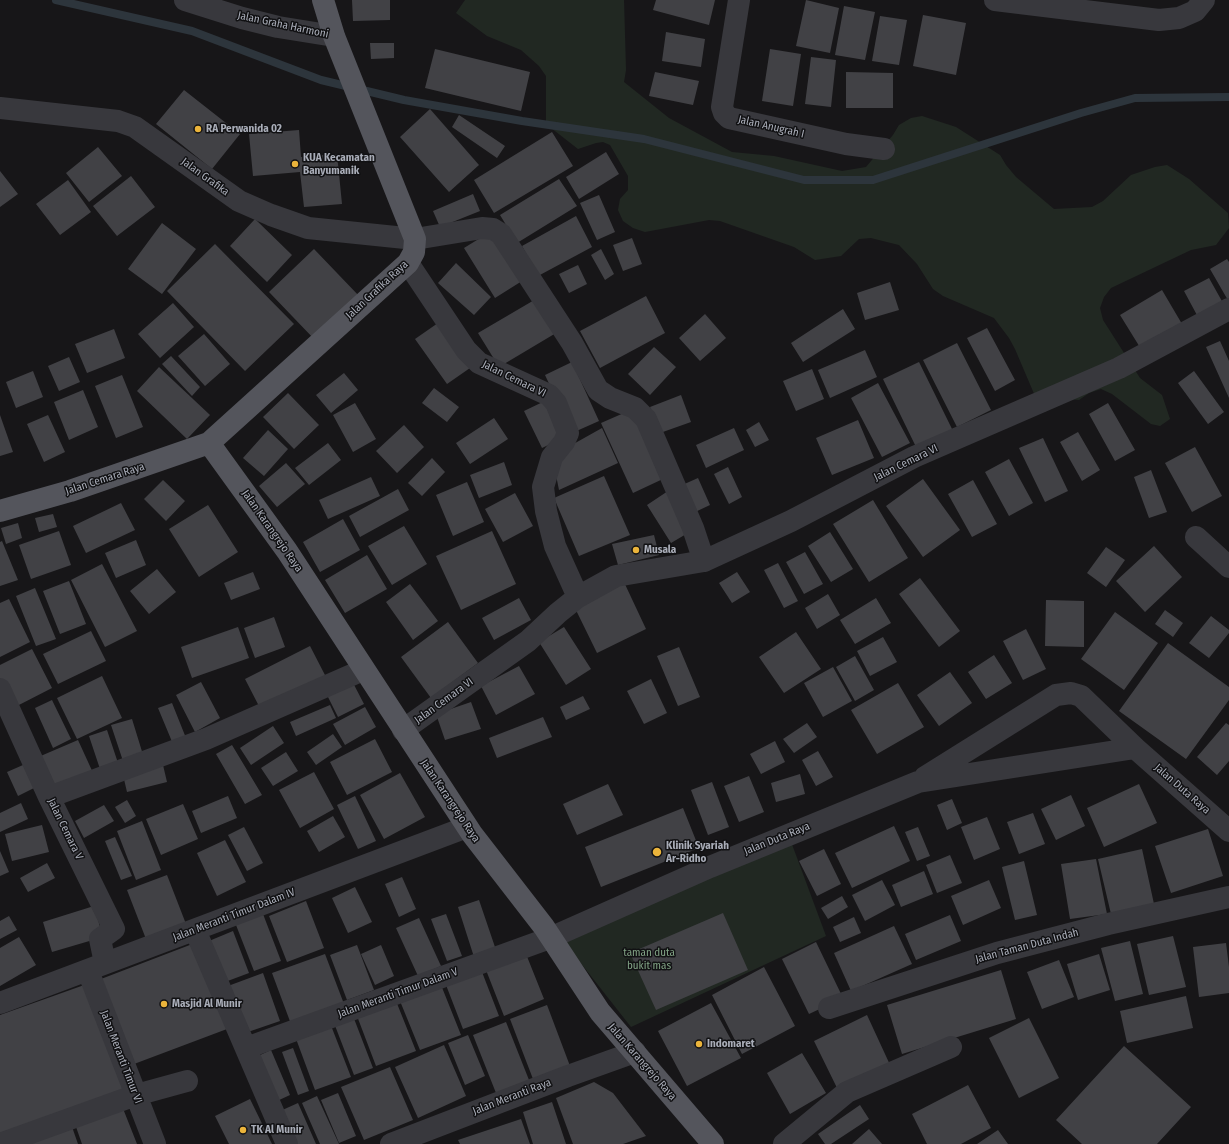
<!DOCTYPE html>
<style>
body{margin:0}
canvas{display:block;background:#171618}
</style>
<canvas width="1229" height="1144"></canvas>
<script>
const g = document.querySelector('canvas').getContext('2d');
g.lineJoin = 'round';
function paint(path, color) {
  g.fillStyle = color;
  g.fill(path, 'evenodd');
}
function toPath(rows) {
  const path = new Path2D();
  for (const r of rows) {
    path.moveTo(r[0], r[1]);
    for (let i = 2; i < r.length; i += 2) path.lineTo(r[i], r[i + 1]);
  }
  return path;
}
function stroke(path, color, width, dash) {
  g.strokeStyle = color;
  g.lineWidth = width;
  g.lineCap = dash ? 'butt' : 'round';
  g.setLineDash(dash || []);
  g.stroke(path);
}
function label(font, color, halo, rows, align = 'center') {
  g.font = font + ' "Fira Sans Condensed",sans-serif';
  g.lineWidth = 3;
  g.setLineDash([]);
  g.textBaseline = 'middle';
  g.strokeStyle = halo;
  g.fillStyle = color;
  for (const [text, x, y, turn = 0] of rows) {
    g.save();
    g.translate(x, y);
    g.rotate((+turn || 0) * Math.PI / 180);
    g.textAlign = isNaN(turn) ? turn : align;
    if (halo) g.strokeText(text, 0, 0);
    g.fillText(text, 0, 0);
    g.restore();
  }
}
paint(toPath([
 [465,0,624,0,626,70,624,82,669,118,732,152,774,156,842,171,866,167,893,135,899,125,911,118,922,116,956,127,1000,155,1006,165,1016,177,1054,209,1092,207,1103,201,1131,175,1155,167,1167,165,1189,179,1228,213,1229,228,1216,245,1191,250,1111,288,1104,297,1100,308,1103,320,1140,378,1162,395,1170,419,1160,426,1151,424,1112,394,1101,389,1089,393,1079,400,1035,396,1015,349,1009,338,994,318,943,296,933,289,917,264,899,245,871,238,859,239,841,256,815,260,794,247,720,221,709,220,645,232,633,228,623,221,618,210,620,199,628,190,628,176,610,145,603,142,596,143,578,149,546,124,546,76,539,66,521,50,487,36,456,13],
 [790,839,826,936,631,1027,561,938]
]), '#212822');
stroke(toPath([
 [56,0,192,31,321,80,404,100,522,121,644,139,804,180,873,180,1081,113,1135,98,1229,97]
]), '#2d353c', 8);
paint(toPath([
 [352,0,390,0,390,20,353,21],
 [656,0,715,0,709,25,653,10],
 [806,0,839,8,830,53,796,46],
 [844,6,875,12,865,60,835,55],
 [923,15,966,23,956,75,913,66],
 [880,16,907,20,899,65,872,61],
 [666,32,705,39,701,67,662,61],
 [370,43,394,43,394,58,371,59],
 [435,49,530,72,521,111,425,88],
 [770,49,801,54,793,106,762,101],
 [811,57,836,60,831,107,805,104],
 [655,72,699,81,693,105,649,96],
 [846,72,893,73,893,108,846,108],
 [184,90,240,134,212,169,156,124],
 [430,109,479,165,449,192,400,137],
 [459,115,505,146,497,158,452,127],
 [299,130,301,157,337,154,342,204,304,207,300,172,253,176,249,134],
 [552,132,573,166,494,213,474,180],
 [98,147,122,176,89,202,66,173],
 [606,152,619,174,579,199,566,177],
 [0,171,18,194,0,207],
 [131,176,155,207,117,236,93,206],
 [559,179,577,206,517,243,500,215],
 [68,180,91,212,60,235,36,204],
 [473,194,480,211,440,227,433,211],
 [599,195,615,232,597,240,580,203],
 [576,216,592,247,538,276,522,246],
 [255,219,292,255,267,282,230,246],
 [162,223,196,249,162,294,128,269],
 [490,232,522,281,495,298,464,248],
 [632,238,642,264,623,271,613,245],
 [215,244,294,324,245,371,167,291],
 [314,249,360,297,316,341,269,292],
 [601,249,614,274,605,280,591,255],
 [1227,259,1229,262,1229,302,1210,269],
 [456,263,491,297,474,315,438,283],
 [578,265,587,284,569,293,559,274],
 [1209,278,1223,303,1198,317,1184,291],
 [890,282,899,310,865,320,857,293],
 [1162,290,1182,324,1141,349,1120,315],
 [646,296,665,333,600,368,580,331],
 [536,299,556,333,499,367,478,333],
 [173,303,194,327,160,358,138,334],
 [843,309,855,329,803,362,791,343],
 [705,314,726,338,700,361,679,338],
 [438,323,470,368,447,384,415,339],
 [987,328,1015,380,995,391,967,338],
 [114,329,125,358,87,373,75,344],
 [204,334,230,364,205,386,178,356],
 [1220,341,1229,361,1229,398,1206,347],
 [957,343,991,410,957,427,923,360],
 [654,347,676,367,650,395,628,374],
 [865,350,877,377,830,398,818,370],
 [171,356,200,387,192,396,162,364],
 [69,357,80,382,59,391,48,366],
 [572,362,599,421,572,433,545,375],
 [919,362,953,431,917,449,883,379],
 [159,367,210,415,187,439,137,391],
 [812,369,824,399,796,411,783,381],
 [33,371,43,397,16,408,6,382],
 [1194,371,1224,412,1208,424,1178,383],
 [344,373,358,390,331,413,316,395],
 [122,375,143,427,116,438,95,386],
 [878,383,910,443,882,457,851,398],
 [434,388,459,407,447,422,422,403],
 [83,390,98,427,69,440,54,402],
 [288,393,319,425,294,449,263,417],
 [681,395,691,422,660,433,650,407],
 [549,399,567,436,542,448,524,411],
 [355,403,376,439,353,452,333,415],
 [1108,403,1135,450,1115,461,1089,414],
 [633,409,665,478,633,493,601,423],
 [0,415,13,452,0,456],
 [48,415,65,452,44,462,27,424],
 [494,418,508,439,470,464,456,443],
 [858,420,874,458,832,475,816,438],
 [759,422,769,440,755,447,746,430],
 [404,425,424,447,397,473,376,451],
 [602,428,618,463,559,490,555,470,561,451],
 [734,428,744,450,706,468,696,445],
 [268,430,288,449,264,476,243,458],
 [1078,432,1100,470,1082,481,1060,442],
 [1043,438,1068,491,1045,502,1019,448],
 [328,443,341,460,309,485,295,468],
 [1195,447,1222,496,1192,512,1165,463],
 [432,458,445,472,422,496,408,483],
 [1009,459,1033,503,1009,516,985,472],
 [504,462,512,485,479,498,470,475],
 [286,463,305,484,277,507,259,486],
 [728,467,742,497,729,504,714,474],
 [1151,470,1167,512,1149,518,1134,477],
 [604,476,630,535,579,556,554,498],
 [371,477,380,496,328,519,319,500],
 [698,478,710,505,693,513,680,486],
 [923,479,960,530,923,557,886,506],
 [163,480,185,501,166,521,144,499],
 [973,480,997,524,972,537,948,494],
 [467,482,484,522,453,536,436,495],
 [398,489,409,510,360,537,349,516],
 [668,491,693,530,671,543,647,505],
 [515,493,533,526,503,542,485,509],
 [873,500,908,558,869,582,833,524],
 [121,503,135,530,86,553,73,526],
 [208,505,238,552,199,577,169,529],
 [53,514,57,527,39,532,35,518],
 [343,519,360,550,320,572,303,542],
 [18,523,22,538,6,544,1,528],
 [404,526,427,564,392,585,368,546],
 [59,531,71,565,31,579,19,545],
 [492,531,516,584,461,610,436,556],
 [830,532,853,569,831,582,808,546],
 [654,535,659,555,618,565,612,544],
 [136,540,146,565,116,578,105,553],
 [2,541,18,580,0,586,0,542],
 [1154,546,1182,577,1145,612,1116,581],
 [1106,547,1125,560,1106,587,1087,573],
 [805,552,823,584,804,594,786,562],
 [367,555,387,589,345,613,325,580],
 [778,563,798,601,784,608,764,570],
 [102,564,137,631,105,647,71,580],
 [157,569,176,592,149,614,130,591],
 [253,572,260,589,231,600,224,583],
 [737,572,750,592,732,603,719,583],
 [920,578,960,631,939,647,899,594],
 [623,580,646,629,597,653,573,604],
 [69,581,86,624,60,634,43,591],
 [410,584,438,621,413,640,386,602],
 [35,588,56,639,36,646,16,596],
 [828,594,840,615,817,629,805,608],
 [519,598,531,620,494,640,482,618],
 [876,598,891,623,855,644,840,620],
 [9,599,30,642,0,657,0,603],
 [1046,600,1084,601,1084,647,1045,646],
 [1165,610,1183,623,1173,637,1155,624],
 [1115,612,1158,643,1124,690,1081,659],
 [1211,616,1229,630,1229,633,1209,658,1189,643],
 [274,617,285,647,255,658,244,628],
 [448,622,478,663,431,698,401,657],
 [238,627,249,658,192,678,181,647],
 [564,627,591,669,566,685,539,642],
 [1026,629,1046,669,1023,680,1003,641],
 [91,631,106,661,58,684,43,654],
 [796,632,821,669,784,693,759,657],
 [883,637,897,662,870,676,857,651],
 [1168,643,1229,687,1229,700,1186,759,1119,711],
 [310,646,326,677,261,710,245,679],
 [679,647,700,697,678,706,657,656],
 [32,649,52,688,15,707,0,678,0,665],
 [994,655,1012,683,986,699,968,672],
 [855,656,874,690,855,701,836,667],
 [519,666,535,694,496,715,481,686],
 [833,667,852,701,823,717,804,683],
 [950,672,972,703,939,726,917,695],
 [102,676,122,718,77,739,57,698],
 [351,679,364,704,338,717,325,691],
 [651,679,667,713,644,724,627,691],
 [201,682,220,718,195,732,176,695],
 [898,683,924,727,877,754,851,710],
 [583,696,590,709,566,720,560,707],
 [52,700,71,739,53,748,35,708],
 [471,702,481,729,445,740,436,714],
 [172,703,186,738,173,744,158,708],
 [330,705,336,718,296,736,290,722],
 [365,707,376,727,345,745,333,724],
 [543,717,552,737,497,758,489,738],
 [132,719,144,758,124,764,111,725],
 [807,723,817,737,794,753,783,739],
 [1226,723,1229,725,1229,761,1217,775,1197,757],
 [273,726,284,743,251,765,240,748],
 [107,730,119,766,101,772,89,736],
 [333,734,342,747,316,765,307,752],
 [375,739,392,772,347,795,330,762],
 [78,740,94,775,52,793,36,758],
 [775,741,785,762,761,774,750,754],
 [232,745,262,795,245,804,216,754],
 [818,751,833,777,816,786,802,760],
 [286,752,298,771,273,786,261,768],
 [23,765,34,788,18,796,7,772],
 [163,765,167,782,127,792,123,775],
 [314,772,334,809,300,828,279,790],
 [400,773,425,817,384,839,360,795],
 [800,774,805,794,776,802,771,783],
 [749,776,764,812,739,822,724,786],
 [712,782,729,827,708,835,691,790],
 [608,784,623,815,577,835,563,804],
 [1139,784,1157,823,1104,847,1087,808],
 [1071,795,1085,826,1056,840,1041,809],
 [228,796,237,818,201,833,192,811],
 [355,796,376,841,358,849,337,805],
 [952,799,962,823,947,830,937,805],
 [127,800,136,816,125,823,115,807],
 [21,803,28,819,0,832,0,813],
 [183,804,198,839,161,855,146,819],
 [104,805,114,821,84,838,75,821],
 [683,808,699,848,601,887,585,847],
 [1033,813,1045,844,1019,854,1007,822],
 [333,816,345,837,319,852,307,831],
 [987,817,1000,849,974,860,961,827],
 [142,821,161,870,136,880,117,831],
 [42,825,49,852,12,861,5,834],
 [894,826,910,861,852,888,835,853],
 [244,827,263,863,247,871,228,835],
 [918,827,930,856,917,861,905,832],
 [1208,829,1223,876,1171,893,1155,846],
 [115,837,132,876,121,880,105,841],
 [225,840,246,882,217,896,197,853],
 [824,849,841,884,817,896,799,861],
 [1142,849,1154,904,1111,914,1098,859],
 [0,851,9,872,0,876],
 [950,855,962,883,937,893,926,865],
 [1096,859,1107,914,1070,919,1061,864],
 [1024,861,1037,915,1015,920,1002,867],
 [47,863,55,878,28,892,20,878],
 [924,871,933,894,901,907,892,885],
 [167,875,186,924,146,939,127,890],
 [402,877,416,909,399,917,385,884],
 [882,880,895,905,865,921,852,895],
 [989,880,1001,908,963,925,951,896],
 [355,887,372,922,348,933,332,898],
 [842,896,848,907,828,919,821,908],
 [479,900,496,950,474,957,458,907],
 [306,901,324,948,287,962,269,916],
 [94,906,103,937,52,952,43,922],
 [723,913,748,970,656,1010,630,953],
 [263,914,281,961,254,971,236,925],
 [446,914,462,956,447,961,431,919],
 [950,915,961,941,916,960,905,934],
 [9,916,17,930,0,939,0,921],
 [854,917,861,933,840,942,833,927],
 [419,918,441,966,418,976,396,928],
 [894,926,912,964,851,991,834,953],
 [233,931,249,973,225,982,209,941],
 [1173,936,1186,987,1149,995,1137,944],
 [19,937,36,965,0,986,0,948],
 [1130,941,1143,994,1115,1001,1101,948],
 [816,942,843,998,809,1014,782,959],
 [195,943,227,1029,134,1064,101,979],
 [1226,943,1229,967,1229,993,1199,997,1193,947],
 [357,945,374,990,347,1000,330,955],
 [381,945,394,976,375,985,361,954],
 [325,954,344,1004,291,1024,272,973],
 [526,954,544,999,504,1016,486,970],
 [1099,954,1110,990,1078,1000,1067,964],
 [1059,960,1074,997,1042,1009,1027,972],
 [764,967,795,1026,742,1054,712,995],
 [1001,970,1016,1019,902,1054,887,1005],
 [482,972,499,1016,463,1029,446,985],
 [263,973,280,1021,245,1033,228,986],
 [87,984,126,1092,0,1139,0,1015],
 [441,985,461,1035,420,1050,400,1001],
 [1186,996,1193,1028,1127,1043,1120,1011],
 [396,1001,416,1051,376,1066,357,1016],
 [711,1003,741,1058,687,1086,658,1031],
 [547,1005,570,1066,533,1079,510,1019],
 [867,1015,891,1067,839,1092,814,1041],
 [353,1016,373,1068,354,1075,334,1023],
 [1029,1018,1059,1078,1019,1098,989,1038],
 [506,1022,529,1080,496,1093,473,1035],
 [330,1023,351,1077,315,1090,295,1036],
 [468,1035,485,1076,465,1085,448,1043],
 [444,1045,466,1096,418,1118,395,1067],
 [1124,1046,1191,1107,1157,1144,1082,1144,1056,1120],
 [293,1048,309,1091,298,1095,282,1052],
 [271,1050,290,1095,277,1101,258,1056],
 [802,1053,826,1093,790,1114,767,1073],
 [390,1067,413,1120,364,1140,341,1087],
 [594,1082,613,1093,646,1136,623,1144,573,1144,556,1098],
 [968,1085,991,1128,961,1144,927,1144,912,1114],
 [338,1093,356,1136,339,1143,321,1100],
 [317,1096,339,1144,320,1144,302,1103],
 [250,1099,272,1144,229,1144,215,1116],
 [552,1102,566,1144,533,1144,523,1112],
 [298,1103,316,1144,291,1144,278,1112],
 [860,1105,869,1119,831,1144,825,1144,818,1134],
 [122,1106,137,1144,82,1144,75,1124],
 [521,1119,530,1144,460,1144,458,1140],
 [71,1124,78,1144,17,1144],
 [869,1129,882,1144,852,1144],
 [998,1130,1008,1144,977,1144]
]), '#414145');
stroke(toPath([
 [185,0,242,18,278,27,334,36],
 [739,0,722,107,724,113,729,118,846,144,884,149],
 [995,0,1159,20,1179,18,1195,11,1204,0],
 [0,108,118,121,135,127,239,201,271,215,308,228,415,239,482,228,493,229,501,234,572,343,598,390,610,398,635,408,646,419,693,528,704,561],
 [408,263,466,350,479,363,549,395,556,403,568,433,564,442,552,457,543,487,546,511,555,546,578,597],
 [1196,537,1229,567],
 [0,689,49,797,114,929,100,939,105,963],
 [403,730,528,641,558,613,578,597,616,576,704,561,791,521,914,457,1119,368,1229,309],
 [925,777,1056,695,1071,693,1081,696,1135,748],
 [49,797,206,739,363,670],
 [195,930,287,1144],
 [88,971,155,1144],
 [0,1003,467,827],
 [829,1008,997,953,1108,924,1229,897],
 [246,1048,550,938,710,867,918,782,1135,748,1229,831],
 [0,1144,136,1095,187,1081],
 [391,1144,568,1076,635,1052],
 [784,1144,847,1092,951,1047]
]), '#38383d', 22);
stroke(toPath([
 [209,443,287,551,472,834,544,927,600,1012,713,1144],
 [0,511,70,491,209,443,408,263,414,252,415,239,334,36,323,0]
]), '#54555c', 22);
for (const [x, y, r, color] of [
 [198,129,4,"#ebb43b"],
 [295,164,4,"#ebb43b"],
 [636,550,4,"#ebb43b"],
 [657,852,5,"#ebb43b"],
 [164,1004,4,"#ebb43b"],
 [699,1044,4,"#ebb43b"],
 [243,1130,4,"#ebb43b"]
]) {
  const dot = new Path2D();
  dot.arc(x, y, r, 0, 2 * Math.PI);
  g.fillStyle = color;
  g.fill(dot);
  stroke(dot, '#111113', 1.5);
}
label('11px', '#a9adb8', '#111113', [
 ["Jalan Graha Harmoni",283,25,12],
 ["Jalan Anugrah I",771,127,13],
 ["Jalan Grafika",205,177,36],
 ["Jalan Grafika Raya",377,290,-43],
 ["Jalan Cemara VI",514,379,26],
 ["Jalan Cemara VI",906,463,-26],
 ["Jalan Cemara Raya",105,479,-18],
 ["Jalan Karangrejo Raya",272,531,55],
 ["Jalan Cemara VI",444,701,-36],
 ["Jalan Duta Raya",1182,789,41],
 ["Jalan Karangrejo Raya",450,801,56],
 ["Jalan Cemara V",65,829,64],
 ["Jalan Duta Raya",777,839,-22],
 ["Jalan Meranti Timur Dalam IV",234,915,-21],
 ["Jalan Taman Duta Indah",1027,946,-15],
 ["Jalan Meranti Timur Dalam V",398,993,-20],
 ["Jalan Meranti Timur VI",121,1057,69],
 ["Jalan Karangrejo Raya",642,1062,49],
 ["Jalan Meranti Raya",512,1097,-21]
]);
label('bold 11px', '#a9adb8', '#111113', [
 ["RA Perwanida 02",206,129],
 ["KUA Kecamatan",303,158],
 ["Banyumanik",303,171],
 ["Musala",644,550],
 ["Klinik Syariah",666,846],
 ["Ar-Ridho",666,859],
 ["Masjid Al Munir",172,1004],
 ["Indomaret",707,1044],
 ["TK Al Munir",251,1130]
], 'left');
label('11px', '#81a284', '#111113', [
 ["taman duta",649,953],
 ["bukit mas",649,966]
]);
</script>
